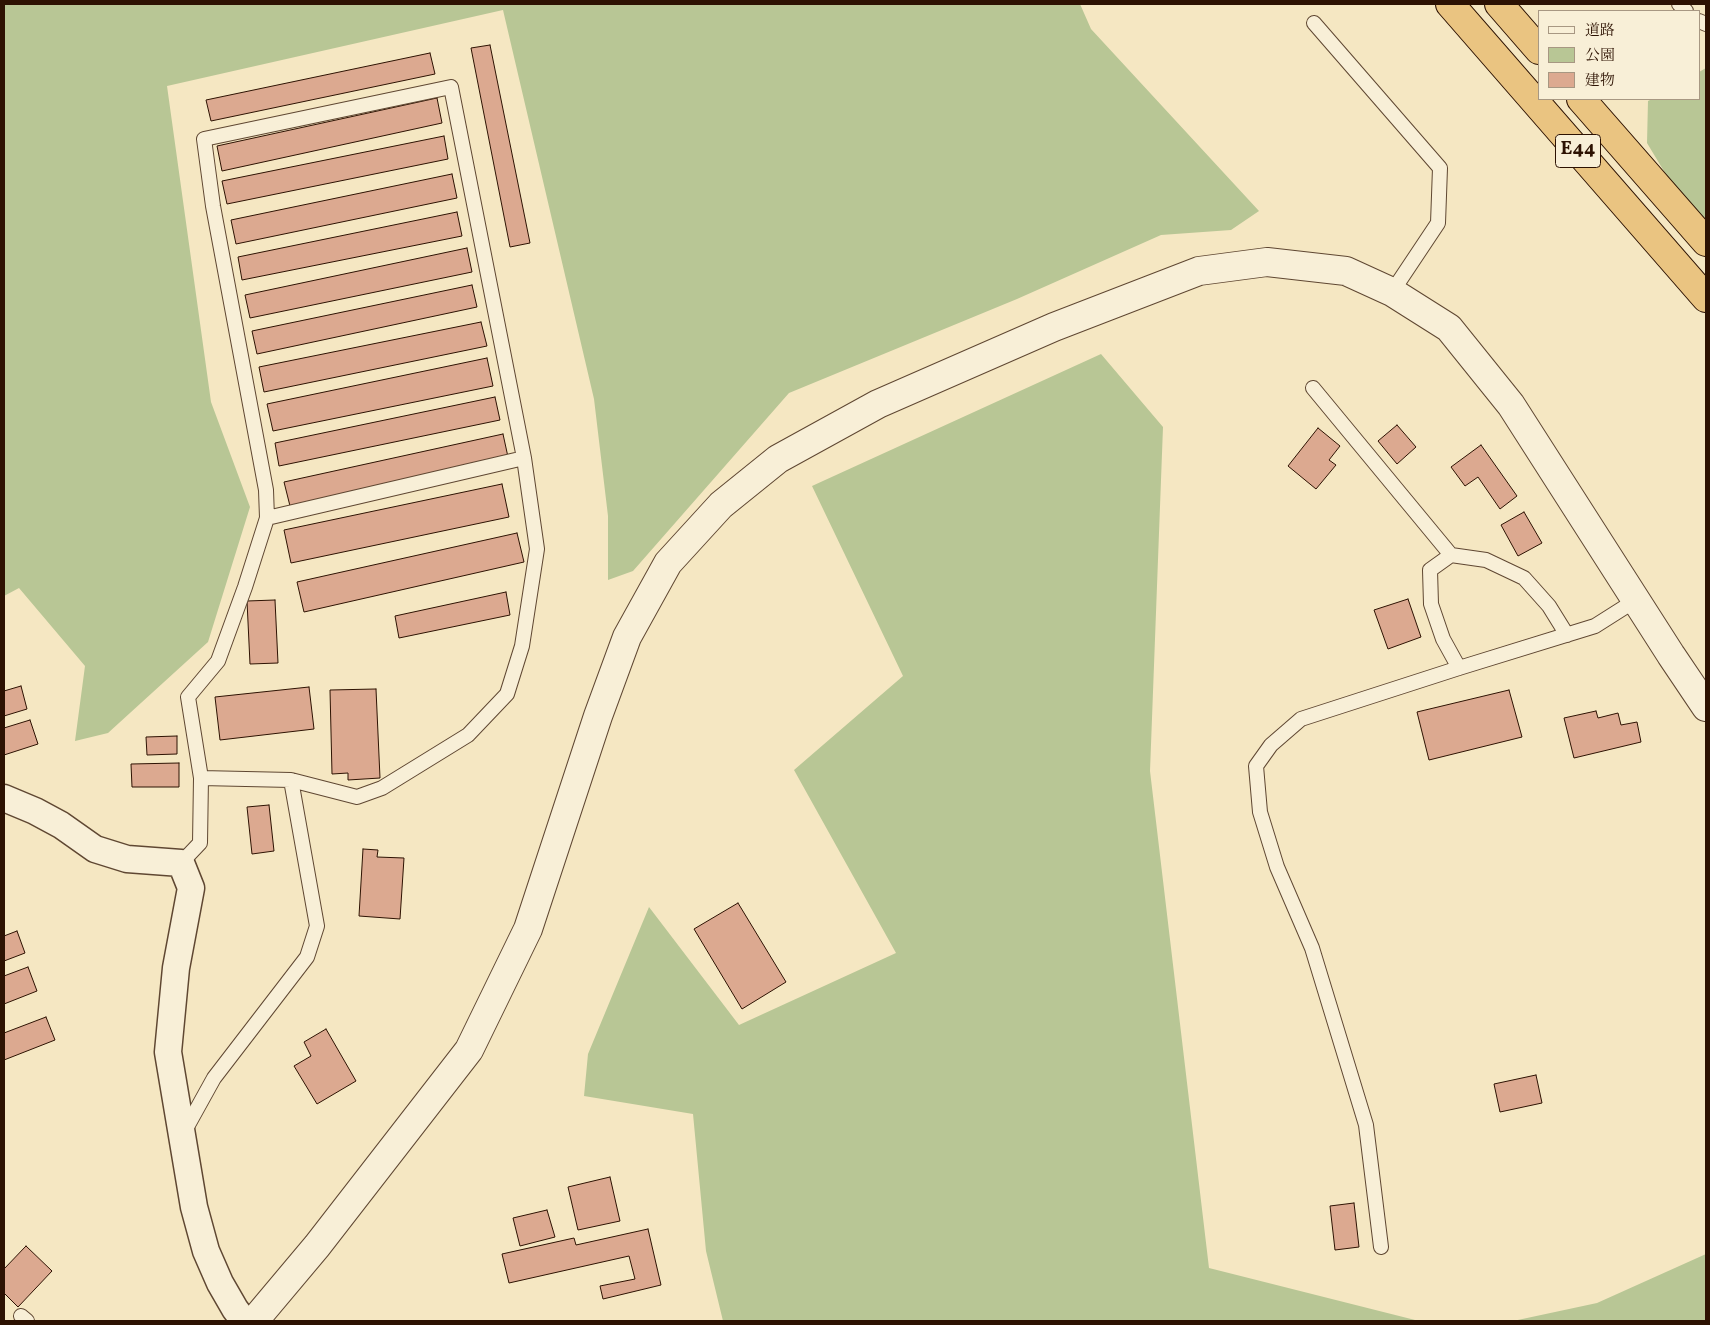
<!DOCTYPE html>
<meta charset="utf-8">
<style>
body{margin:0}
#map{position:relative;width:1710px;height:1325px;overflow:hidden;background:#f5e7c2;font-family:Vollkorn,"Noto Serif JP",serif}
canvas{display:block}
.frame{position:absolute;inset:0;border:5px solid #2d1202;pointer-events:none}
.legend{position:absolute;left:1538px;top:10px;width:162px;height:90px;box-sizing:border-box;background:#f8efd7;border:1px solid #a79782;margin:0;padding:6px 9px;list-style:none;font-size:15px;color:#2d1202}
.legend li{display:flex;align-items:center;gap:10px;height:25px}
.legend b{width:25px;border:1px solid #a79782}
</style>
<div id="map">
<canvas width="1710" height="1325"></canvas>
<div class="frame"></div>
<ul class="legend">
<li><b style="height:6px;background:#f8efd7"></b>道路</li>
<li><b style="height:14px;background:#b8c695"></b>公園</li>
<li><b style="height:14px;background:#dca990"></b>建物</li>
</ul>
</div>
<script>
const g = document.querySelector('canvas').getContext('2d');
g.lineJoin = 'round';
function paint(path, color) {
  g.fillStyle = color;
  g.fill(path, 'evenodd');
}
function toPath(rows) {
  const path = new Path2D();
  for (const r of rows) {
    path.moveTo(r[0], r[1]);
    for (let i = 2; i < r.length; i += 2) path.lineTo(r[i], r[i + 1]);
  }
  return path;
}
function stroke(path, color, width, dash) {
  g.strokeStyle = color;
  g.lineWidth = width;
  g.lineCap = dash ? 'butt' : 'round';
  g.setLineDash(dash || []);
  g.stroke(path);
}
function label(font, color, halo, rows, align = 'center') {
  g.font = font + ' Vollkorn,serif';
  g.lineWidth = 4.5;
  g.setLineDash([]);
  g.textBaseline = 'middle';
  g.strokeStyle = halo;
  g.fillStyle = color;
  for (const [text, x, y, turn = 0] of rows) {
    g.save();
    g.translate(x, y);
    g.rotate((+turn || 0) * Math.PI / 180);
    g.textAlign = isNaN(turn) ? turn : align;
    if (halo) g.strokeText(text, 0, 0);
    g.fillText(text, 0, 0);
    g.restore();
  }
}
paint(toPath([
 [4,4,1080,4,1091,29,1259,211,1231,230,1161,235,1017,299,789,393,633,571,608,580,608,516,594,399,503,10,167,86,211,402,250,507,208,642,108,733,75,741,85,666,19,588,4,596],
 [1706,68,1706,241,1647,143,1648,101,1652,99,1699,99,1699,72],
 [1101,354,1163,427,1150,771,1209,1268,1419,1321,723,1321,706,1251,693,1114,584,1096,588,1054,649,907,739,1025,896,953,794,770,903,676,812,486],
 [1706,1254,1706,1321,1513,1321,1597,1303]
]), '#b8c695');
const building = toPath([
 [490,45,530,243,510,247,471,48,490,45],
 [430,53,435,74,211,121,206,100,430,53],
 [437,98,442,123,222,171,217,146,437,98],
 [444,136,448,159,227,204,222,181,444,136],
 [452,174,457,198,236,244,231,220,452,174],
 [457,212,462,236,242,280,238,257,457,212],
 [467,248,472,272,250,318,245,295,467,248],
 [472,285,477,307,257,354,252,331,472,285],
 [481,322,487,346,264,392,259,367,481,322],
 [487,358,493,386,273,431,267,404,487,358],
 [495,397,500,420,279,466,275,443,495,397],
 [1397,425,1416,447,1397,464,1378,441,1397,425],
 [1318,428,1340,446,1329,460,1336,465,1316,489,1288,466,1318,428],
 [503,434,508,457,290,506,284,482,503,434],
 [1481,445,1517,496,1500,509,1478,477,1465,486,1451,467,1481,445],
 [502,484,509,517,291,563,284,530,502,484],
 [1524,512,1542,543,1518,556,1501,525,1524,512],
 [517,533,524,562,304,612,297,582,517,533],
 [506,592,510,615,399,638,395,616,506,592],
 [1408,599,1421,637,1388,649,1374,610,1408,599],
 [275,600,278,663,250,664,247,601,275,600],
 [21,686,27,709,4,716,4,691,21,686],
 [309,687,314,729,220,740,215,697,309,687],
 [376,689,380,778,348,780,348,773,332,774,330,690,376,689],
 [1509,690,1522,737,1429,760,1417,712,1509,690],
 [1596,711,1598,718,1618,713,1621,725,1637,722,1641,742,1574,758,1564,718,1596,711],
 [30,720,38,744,4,755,4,728,30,720],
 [177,736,177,754,147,755,146,737,177,736],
 [179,763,179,787,132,787,131,764,179,763],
 [269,805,274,851,252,854,247,807,269,805],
 [363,849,378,850,377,857,404,858,400,919,359,916,363,849],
 [738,903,786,982,742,1009,694,929,738,903],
 [17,931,25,953,4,961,4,936,17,931],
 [28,967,37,991,4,1004,4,976,28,967],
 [46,1017,55,1040,4,1060,4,1033,46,1017],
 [326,1029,356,1081,317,1104,294,1066,311,1056,304,1042,326,1029],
 [1536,1075,1542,1103,1500,1112,1494,1084,1536,1075],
 [610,1177,620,1221,578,1230,568,1187,610,1177],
 [1354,1203,1359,1247,1335,1250,1330,1206,1354,1203],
 [547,1210,555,1237,520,1246,513,1218,547,1210],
 [648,1229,661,1285,603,1299,600,1286,635,1279,629,1256,509,1283,502,1254,574,1238,576,1245,648,1229],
 [26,1246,52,1271,18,1307,5,1294,4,1295,4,1269,26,1246]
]);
paint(building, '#dca990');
stroke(building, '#2d1202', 1);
const service = toPath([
 [1679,4,1686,11],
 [1699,21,1706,24],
 [1314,23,1440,168,1438,223,1392,292],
 [1313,388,1451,555,1486,560,1524,578,1549,606,1567,635],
 [267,518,524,458,537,549,522,646,507,694,468,735,382,788,357,797,291,780],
 [1451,555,1430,570,1431,604,1443,639,1459,668],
 [181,863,200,843,201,778,188,697,218,661,245,587,267,518,266,490,213,206,204,139,451,87,524,458],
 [183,1134,214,1078,307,957,317,926,291,780,201,778],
 [1381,1247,1366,1125,1312,948,1277,867,1260,812,1256,766,1271,745,1301,719,1459,668,1595,626,1636,600],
 [21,1316,27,1321]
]);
const minor = toPath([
 [4,798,35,811,61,825,95,849,127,859,181,863,191,888,176,968,168,1052,194,1207,206,1251,220,1283,235,1309,244,1321]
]);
const tertiary = toPath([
 [254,1321,317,1246,469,1050,528,929,598,716,627,637,668,563,721,505,778,459,878,404,1054,327,1199,271,1267,262,1346,271,1392,292,1449,328,1511,405,1671,655,1706,707]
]);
const motorway = toPath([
 [1450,4,1706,298],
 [1499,4,1539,50],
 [1581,99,1706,242]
]);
stroke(service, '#5f4732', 16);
stroke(minor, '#5f4732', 29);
stroke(tertiary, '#5f4732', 30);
stroke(motorway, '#2d1202', 30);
stroke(service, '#f8efd7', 14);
stroke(minor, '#f8efd7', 26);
stroke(tertiary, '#f8efd7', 28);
stroke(motorway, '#eac481', 28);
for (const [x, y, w] of [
 [1578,151,45]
]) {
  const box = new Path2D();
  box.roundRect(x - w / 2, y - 16.5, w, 33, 4);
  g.fillStyle = '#f8efd7';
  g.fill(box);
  stroke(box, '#2d1202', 1);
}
label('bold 19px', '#2d1202', null, [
 ["E44",1578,151]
]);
</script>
